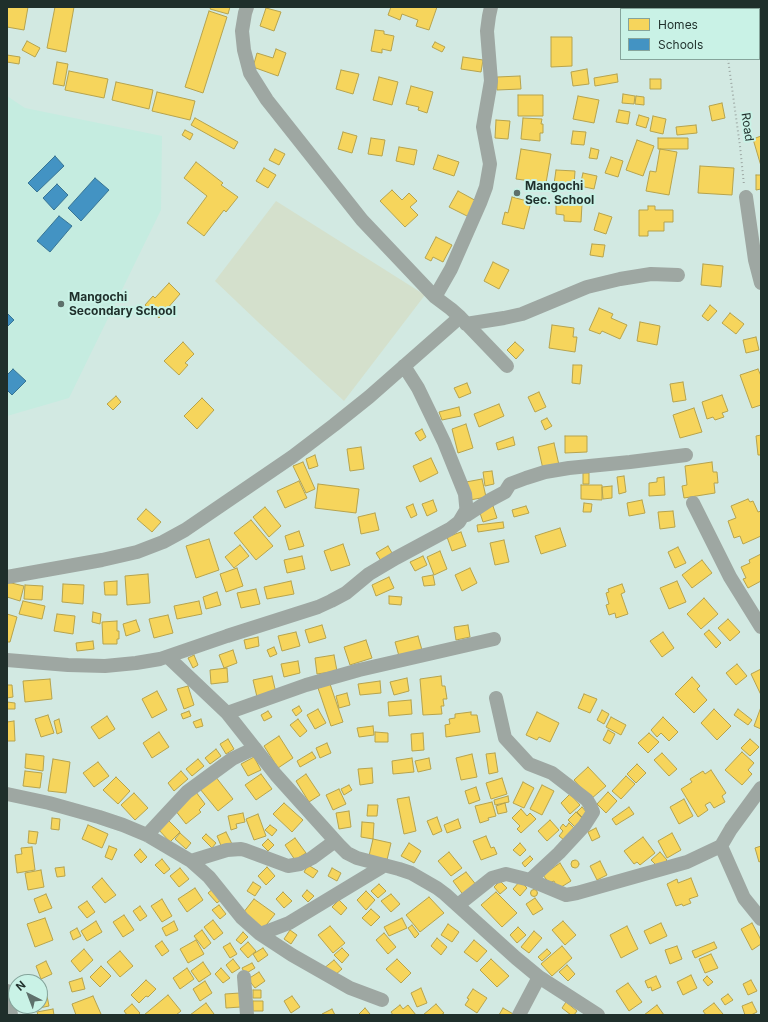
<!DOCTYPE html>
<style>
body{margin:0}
#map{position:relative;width:768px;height:1022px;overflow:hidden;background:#d2e9e2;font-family:Inter,sans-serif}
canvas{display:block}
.frame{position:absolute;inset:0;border:8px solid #1f2f2b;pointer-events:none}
.legend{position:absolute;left:620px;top:8px;width:140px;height:52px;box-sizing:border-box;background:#c9f2e6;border:1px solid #85a49b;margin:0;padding:5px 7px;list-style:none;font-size:12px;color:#1f2f2b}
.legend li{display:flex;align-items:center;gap:8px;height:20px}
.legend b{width:20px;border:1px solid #85a49b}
.north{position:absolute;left:8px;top:974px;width:40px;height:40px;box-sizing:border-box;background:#c9f2e6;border:1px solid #85a49b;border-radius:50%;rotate:318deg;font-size:11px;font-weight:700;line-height:16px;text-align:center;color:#1f2f2b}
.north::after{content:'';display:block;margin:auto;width:14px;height:18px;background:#5e706b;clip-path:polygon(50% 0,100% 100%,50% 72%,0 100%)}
</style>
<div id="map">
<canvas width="768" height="1022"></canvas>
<div class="frame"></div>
<ul class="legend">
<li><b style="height:11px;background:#f6d55c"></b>Homes</li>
<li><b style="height:11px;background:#4393c3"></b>Schools</li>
</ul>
<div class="north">N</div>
</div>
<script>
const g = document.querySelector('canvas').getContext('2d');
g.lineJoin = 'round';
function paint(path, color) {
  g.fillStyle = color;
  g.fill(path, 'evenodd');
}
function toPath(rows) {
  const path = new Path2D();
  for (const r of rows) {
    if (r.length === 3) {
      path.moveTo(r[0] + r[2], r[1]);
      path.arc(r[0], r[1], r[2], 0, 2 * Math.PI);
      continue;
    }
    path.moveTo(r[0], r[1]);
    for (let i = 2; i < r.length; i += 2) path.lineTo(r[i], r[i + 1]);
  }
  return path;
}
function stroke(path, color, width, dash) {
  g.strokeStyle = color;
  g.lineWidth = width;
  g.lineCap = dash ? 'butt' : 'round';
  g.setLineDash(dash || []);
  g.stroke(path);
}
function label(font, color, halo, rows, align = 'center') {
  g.font = font + ' Inter,sans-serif';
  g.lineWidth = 4;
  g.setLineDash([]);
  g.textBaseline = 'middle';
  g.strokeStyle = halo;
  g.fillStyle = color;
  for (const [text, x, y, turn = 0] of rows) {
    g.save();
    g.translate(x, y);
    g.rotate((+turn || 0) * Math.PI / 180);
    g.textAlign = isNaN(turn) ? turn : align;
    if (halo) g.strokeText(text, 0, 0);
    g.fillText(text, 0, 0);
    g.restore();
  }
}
paint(toPath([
 [7,96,25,108,162,136,161,210,69,398,7,416]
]), '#c5ece0');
paint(toPath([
 [276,201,425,295,344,401,258,322,215,281]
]), '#d4e0cc');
const homes = toPath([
 [7,7,28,7,24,30,7,27,7,7],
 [55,7,74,7,66,52,47,48,55,7],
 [211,7,230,7,228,14,210,9,211,7],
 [391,7,437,7,429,30,416,26,418,20,402,14,400,20,388,15,391,7],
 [266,8,281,12,274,31,260,26,266,8],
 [209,11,227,17,203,93,185,87,209,11],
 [375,30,384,31,384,34,394,36,391,51,382,49,382,53,371,51,375,30],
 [551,37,572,37,572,66,551,67,551,37],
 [27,41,40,48,35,57,22,50,27,41],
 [435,42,445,47,442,52,432,47,435,42],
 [276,49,286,53,278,76,253,67,257,53,273,58,276,49],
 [7,55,20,57,19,64,7,62,7,55],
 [463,57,483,60,481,72,461,69,463,57],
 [57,62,68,64,64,86,53,84,57,62],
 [587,69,589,84,573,86,571,72,587,69],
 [341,70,359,74,353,94,336,89,341,70],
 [69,71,108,79,104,98,65,90,69,71],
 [617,74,618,82,595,86,594,78,617,74],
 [520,76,521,89,497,90,497,77,520,76],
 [379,77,398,82,392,105,373,100,379,77],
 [650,79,661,79,661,89,650,89,650,79],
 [116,82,153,90,149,109,112,100,116,82],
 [411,86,433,92,427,113,418,110,419,107,406,104,411,86],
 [157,92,195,101,190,120,152,111,157,92],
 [623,94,635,96,634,104,622,103,623,94],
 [518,95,543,95,543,116,518,116,518,95],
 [578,96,599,100,594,123,573,119,578,96],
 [636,96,644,97,644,105,635,104,636,96],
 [722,103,725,118,712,121,709,106,722,103],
 [619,110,630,112,628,124,616,122,619,110],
 [639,115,649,118,646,128,636,125,639,115],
 [653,116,666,119,663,134,650,131,653,116],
 [195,118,238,142,234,149,191,125,195,118],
 [523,118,542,119,541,124,543,124,543,133,540,133,540,141,521,139,523,118],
 [496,120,510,121,508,139,495,138,496,120],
 [696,125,697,133,677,135,676,127,696,125],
 [185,130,193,134,190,140,182,135,185,130],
 [573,131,586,132,584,145,571,144,573,131],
 [343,132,357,136,352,153,338,149,343,132],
 [761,136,761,166,753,139,761,136],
 [371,138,385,140,382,156,368,154,371,138],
 [658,138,688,138,688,149,658,149,658,138],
 [637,140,654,146,643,176,626,170,637,140],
 [399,147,417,150,414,165,396,161,399,147],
 [591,148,599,150,597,159,589,158,591,148],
 [275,149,285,154,279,165,269,160,275,149],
 [521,149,551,154,546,183,516,179,521,149],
 [660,149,677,152,669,195,646,191,650,171,656,172,660,149],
 [438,155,459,162,454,176,433,169,438,155],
 [611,157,623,161,618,177,605,173,611,157],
 [196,162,223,183,221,185,238,197,226,212,224,210,204,236,187,223,207,196,184,178,196,162],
 [700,166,734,168,732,195,698,193,700,166],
 [264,168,276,175,268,188,256,181,264,168],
 [556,170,575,171,574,185,554,184,556,170],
 [583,173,597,176,594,189,580,186,583,173],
 [756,175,761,175,761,189,756,190,756,175],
 [392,190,402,200,409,193,417,201,410,207,418,215,405,227,380,201,392,190],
 [458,191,480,203,469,217,449,207,458,191],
 [512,197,531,202,524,229,502,224,505,212,508,213,512,197],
 [556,203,582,204,581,222,564,221,564,215,556,214,556,203],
 [648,206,655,206,655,210,673,210,673,222,664,222,664,231,648,231,648,236,639,236,639,210,648,210,648,206],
 [599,213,612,217,606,234,594,230,599,213],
 [436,237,452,245,443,262,433,257,431,261,425,258,436,237],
 [592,244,605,245,603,257,590,255,592,244],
 [493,262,509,270,499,289,484,281,493,262],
 [703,264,723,266,721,287,701,285,703,264],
 [169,283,180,294,159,318,145,305,153,296,155,298,169,283],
 [710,305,717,311,708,321,702,316,710,305],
 [599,308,613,314,611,318,627,325,620,339,602,331,600,334,589,330,599,308],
 [730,313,744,324,736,334,722,323,730,313],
 [640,322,660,326,657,345,637,341,640,322],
 [552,325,574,328,573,337,577,337,575,352,549,348,552,325],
 [756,337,759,350,746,353,743,340,756,337],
 [183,342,194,354,185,363,188,365,179,375,164,361,183,342],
 [515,342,524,350,516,359,507,350,515,342],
 [573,365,582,365,580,384,572,383,573,365],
 [758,369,761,376,761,405,752,408,740,375,758,369],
 [683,382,686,400,673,402,670,384,683,382],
 [467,383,471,393,459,398,454,388,467,383],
 [539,392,546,407,535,412,528,397,539,392],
 [722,395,728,411,722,413,724,417,715,420,713,417,707,419,702,402,722,395],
 [116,396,121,402,113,410,107,404,116,396],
 [202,398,214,410,197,429,184,416,202,398],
 [499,404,504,416,479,427,474,414,499,404],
 [459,407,461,416,442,420,439,412,459,407],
 [694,408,702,432,680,438,673,415,694,408],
 [547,418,552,426,545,430,541,421,547,418],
 [466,424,473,448,458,453,452,429,466,424],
 [422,429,426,437,420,441,415,433,422,429],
 [761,435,761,455,758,455,756,436,761,435],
 [565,436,587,436,587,452,565,453,565,436],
 [513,437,515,445,498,450,496,443,513,437],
 [554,443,559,465,543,469,538,447,554,443],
 [361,447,364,469,350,471,347,449,361,447],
 [315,455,318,466,309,469,306,459,315,455],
 [431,458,438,473,420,482,413,466,431,458],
 [303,462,315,489,306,493,293,466,303,462],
 [712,462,713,472,717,472,718,483,714,483,715,493,684,498,682,486,687,485,685,466,712,462],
 [492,471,494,484,485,486,483,472,492,471],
 [583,473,589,473,589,484,583,484,583,473],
 [624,476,626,492,619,494,617,477,624,476],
 [664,477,665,495,649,496,649,483,657,482,657,478,664,477],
 [482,479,486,497,470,500,466,482,482,479],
 [299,481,307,498,285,508,277,491,299,481],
 [318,484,359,489,356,513,315,508,318,484],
 [581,485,602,485,602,500,581,499,581,485],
 [612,486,612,498,603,499,602,487,612,486],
 [748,499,750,502,753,501,758,512,761,511,761,536,743,544,740,536,734,538,728,521,736,518,731,506,748,499],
 [433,500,437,511,427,516,422,504,433,500],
 [642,500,645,513,629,516,627,503,642,500],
 [584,503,592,504,591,512,583,512,584,503],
 [413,504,417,515,411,518,406,507,413,504],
 [493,506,497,518,483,522,479,510,493,506],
 [526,506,529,513,514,517,512,510,526,506],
 [265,507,281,526,269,537,253,517,265,507],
 [146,509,161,522,152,532,137,519,146,509],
 [673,511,675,527,660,529,658,512,673,511],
 [375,513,379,530,361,534,358,517,375,513],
 [251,520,273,546,256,560,234,533,251,520],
 [503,522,504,528,478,532,477,525,503,522],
 [560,528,566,546,541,554,535,536,560,528],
 [299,531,304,546,289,550,285,536,299,531],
 [461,532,466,546,452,551,447,537,461,532],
 [209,539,219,570,196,578,186,546,209,539],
 [504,540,509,562,495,565,490,543,504,540],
 [343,544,350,565,331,571,324,551,343,544],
 [240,545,249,556,234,568,225,557,240,545],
 [388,546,392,553,381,561,376,553,388,546],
 [678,547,686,563,675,568,668,552,678,547],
 [440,551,447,569,434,575,427,557,440,551],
 [761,554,761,581,748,588,743,579,746,578,741,567,750,563,749,560,761,554],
 [302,556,305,569,287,573,284,560,302,556],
 [423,556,427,565,415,571,410,562,423,556],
 [702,560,712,573,692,588,682,575,702,560],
 [237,568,243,586,226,592,220,574,237,568],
 [470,568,477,583,462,591,455,575,470,568],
 [148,574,150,603,127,605,125,576,148,574],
 [433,575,435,585,424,586,422,577,433,575],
 [389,577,394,588,376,596,372,585,389,577],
 [117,581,117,595,105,595,104,582,117,581],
 [291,581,294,594,267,599,264,587,291,581],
 [677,581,686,602,669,609,660,588,677,581],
 [7,582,24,586,20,601,7,597,7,582],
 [63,584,84,585,83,604,62,602,63,584],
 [622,584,625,592,621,594,628,614,616,618,615,613,609,615,606,605,609,604,606,593,609,592,608,589,622,584],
 [25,585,43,586,42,600,24,599,25,585],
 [256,589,260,604,241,608,237,593,256,589],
 [217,592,221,605,206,609,203,597,217,592],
 [389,596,402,597,401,605,389,604,389,596],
 [704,598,718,614,701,629,687,614,704,598],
 [23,601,45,606,42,619,19,614,23,601],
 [199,601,202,614,177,619,174,606,199,601],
 [93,612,101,614,100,624,92,622,93,612],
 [7,614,17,617,10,642,7,642,7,614],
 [57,614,75,616,73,634,54,631,57,614],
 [168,615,173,633,154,638,149,619,168,615],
 [728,619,740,632,730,641,718,628,728,619],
 [136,620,140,631,126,636,123,624,136,620],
 [117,621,117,631,119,631,119,639,117,639,117,644,103,644,102,622,117,621],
 [322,625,326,638,309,643,305,630,322,625],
 [468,625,470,637,456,640,454,627,468,625],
 [709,630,721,643,716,648,704,634,709,630],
 [296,632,300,646,282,651,278,636,296,632],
 [663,632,674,648,662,657,650,641,663,632],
 [418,636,422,650,399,656,395,642,418,636],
 [258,637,259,646,246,649,244,640,258,637],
 [366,640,372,658,350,665,344,647,366,640],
 [93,641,94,649,77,651,76,643,93,641],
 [274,647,277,654,270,657,267,650,274,647],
 [233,650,237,663,224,668,219,655,233,650],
 [194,655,198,665,193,668,188,658,194,655],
 [334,655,337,671,317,674,315,658,334,655],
 [298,661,300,673,284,677,281,664,298,661],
 [737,664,747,676,736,685,726,673,737,664],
 [227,668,228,682,211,684,210,670,227,668],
 [761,669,761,695,751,674,761,669],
 [272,676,276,693,257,697,253,680,272,676],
 [441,676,442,686,445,686,447,699,443,699,444,706,441,706,442,714,423,715,420,679,441,676],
 [692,677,700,686,697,689,707,700,694,713,675,694,692,677],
 [407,678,409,691,394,695,390,682,407,678],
 [50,679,52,699,25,702,23,681,50,679],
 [380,681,381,693,360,695,358,684,380,681],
 [330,684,343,722,331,726,318,688,330,684],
 [7,685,12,685,13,697,7,698,7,685],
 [188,686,194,705,184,709,177,689,188,686],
 [157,691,167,710,152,718,142,699,157,691],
 [347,693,350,705,339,708,336,696,347,693],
 [584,694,597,699,590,713,578,708,584,694],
 [411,700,412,714,389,716,388,702,411,700],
 [7,702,15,703,15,709,7,709,7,702],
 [299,706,302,711,296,716,292,710,299,706],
 [761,707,761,729,754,726,761,707],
 [318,709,326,723,315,729,307,715,318,709],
 [714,709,731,726,717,740,701,723,714,709],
 [738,709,752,720,748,725,734,715,738,709],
 [602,710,609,714,604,724,597,720,602,710],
 [189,711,191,716,183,719,181,714,189,711],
 [268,711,272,717,264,721,261,715,268,711],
 [471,712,471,715,477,715,480,732,446,737,445,725,450,724,449,719,455,718,455,714,471,712],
 [537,712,559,723,550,742,539,737,537,740,526,735,537,712],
 [48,715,54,733,41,737,35,719,48,715],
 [107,716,115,729,99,739,91,727,107,716],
 [611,717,626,725,621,735,606,727,611,717],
 [663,717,678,732,669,741,661,733,657,737,651,730,663,717],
 [59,719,62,732,57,734,54,721,59,719],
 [201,719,203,726,196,728,193,722,201,719],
 [298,719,307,731,300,737,290,725,298,719],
 [14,721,15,741,7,741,7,722,14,721],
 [373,726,374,735,359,737,357,728,373,726],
 [608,730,615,734,610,744,603,740,608,730],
 [159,732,169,747,152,758,143,743,159,732],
 [375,732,388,733,388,742,375,742,375,732],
 [423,733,424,750,412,751,411,734,423,733],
 [649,733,659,742,648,753,638,743,649,733],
 [279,736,293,758,278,768,264,746,279,736],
 [228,739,234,749,226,754,220,744,228,739],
 [750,739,759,747,750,756,741,748,750,739],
 [327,743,331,753,320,758,316,748,327,743],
 [216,749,221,756,210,764,205,758,216,749],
 [312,752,316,758,300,767,297,761,312,752],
 [742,752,754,763,748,770,752,774,742,785,725,770,742,752],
 [495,753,498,772,489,774,486,754,495,753],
 [662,753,677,769,669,776,654,760,662,753],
 [26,754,44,756,43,771,25,768,26,754],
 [472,754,477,777,461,780,456,758,472,754],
 [254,757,261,770,248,776,241,764,254,757],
 [412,758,414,772,393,774,392,761,412,758],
 [429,758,431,769,418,772,415,761,429,758],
 [53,759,70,762,66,793,48,791,53,759],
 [198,759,204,766,192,776,186,769,198,759],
 [98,762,109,776,94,787,83,773,98,762],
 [637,764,646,773,636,783,627,774,637,764],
 [588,767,606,786,591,799,574,780,588,767],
 [372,768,373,783,360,785,358,769,372,768],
 [711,770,726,793,722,796,725,802,714,808,710,802,705,805,708,810,698,817,681,789,692,782,690,779,703,771,705,774,711,770],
 [25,771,42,773,40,788,23,786,25,771],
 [181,771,188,779,174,791,168,783,181,771],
 [261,774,272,789,256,800,245,785,261,774],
 [306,774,320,795,309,802,296,781,306,774],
 [215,776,233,799,218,811,200,789,215,776],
 [626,776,635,784,621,799,612,791,626,776],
 [116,777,130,791,118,804,103,790,116,777],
 [502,778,507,794,491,799,486,783,502,778],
 [523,782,534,788,524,808,513,803,523,782],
 [349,785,352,790,344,795,341,789,349,785],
 [542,785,554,791,542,815,530,809,542,785],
 [476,787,480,800,469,804,465,791,476,787],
 [339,789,346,804,333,810,326,795,339,789],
 [196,792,205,804,199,810,201,812,186,824,175,810,196,792],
 [608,792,617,801,606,813,597,804,608,792],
 [134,793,148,808,135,820,121,805,134,793],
 [570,794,580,805,570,814,561,803,570,794],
 [508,796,509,802,495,805,494,800,508,796],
 [409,797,416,831,404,834,397,799,409,797],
 [684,799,693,816,679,824,670,807,684,799],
 [492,802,496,816,488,818,489,820,480,823,475,806,492,802],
 [284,803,303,820,292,832,273,814,284,803],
 [505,803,507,812,498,814,496,806,505,803],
 [368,805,378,805,377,816,367,816,368,805],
 [582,807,588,814,584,819,577,812,582,807],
 [629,807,634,814,616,825,612,819,629,807],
 [521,809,527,816,530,813,536,819,521,833,517,829,520,826,512,818,521,809],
 [349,811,351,827,339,829,336,813,349,811],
 [576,812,583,819,575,827,568,820,576,812],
 [243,813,245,822,236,824,237,828,231,830,228,816,243,813],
 [258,814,266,836,254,840,246,819,258,814],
 [437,817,442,831,433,835,427,821,437,817],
 [52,818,60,819,59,830,51,829,52,818],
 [458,819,461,828,447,833,444,825,458,819],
 [168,820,180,832,170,842,158,829,168,820],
 [550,820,559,830,547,841,538,831,550,820],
 [362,822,374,823,373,839,361,837,362,822],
 [569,823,575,829,564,840,559,836,563,831,560,828,563,824,566,827,569,823],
 [88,825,108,834,102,848,82,839,88,825],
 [270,825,277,830,272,836,265,830,270,825],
 [596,828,600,837,592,841,588,832,596,828],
 [29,831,38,832,36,844,28,843,29,831],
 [226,832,232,844,222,848,217,836,226,832],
 [180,833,191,843,186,849,175,839,180,833],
 [672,833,681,850,667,858,658,841,672,833],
 [206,834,216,843,212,848,202,838,206,834],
 [486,836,491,848,494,847,497,854,481,860,473,841,486,836],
 [643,837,655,853,640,865,637,862,634,864,624,851,643,837],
 [295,838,306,853,295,860,285,845,295,838],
 [268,839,274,845,268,851,262,845,268,839],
 [373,839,391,843,387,860,369,856,373,839],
 [409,843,421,851,414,863,401,856,409,843],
 [520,843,526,850,520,856,513,850,520,843],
 [109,846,117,849,112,860,105,857,109,846],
 [761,846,761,861,759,862,755,848,761,846],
 [32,847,35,870,17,873,15,855,22,854,21,848,32,847],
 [140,849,147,857,141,863,134,855,140,849],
 [449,852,462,868,451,876,438,861,449,852],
 [660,852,667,860,659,868,651,860,660,852],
 [530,856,533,859,525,867,522,863,530,856],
 [162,859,170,869,164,874,155,865,162,859],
 [575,864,4],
 [600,861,607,875,597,880,590,866,600,861],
 [560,863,571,881,558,889,554,881,549,883,543,875,560,863],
 [308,865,318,871,313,878,304,872,308,865],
 [64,867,65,876,57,877,55,868,64,867],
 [267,867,275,876,266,885,258,876,267,867],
 [180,868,189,879,179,887,170,876,180,868],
 [332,868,341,873,337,881,328,876,332,868],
 [41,870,44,887,28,890,25,873,41,870],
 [466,872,477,886,464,896,453,881,466,872],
 [102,878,116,895,105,903,92,887,102,878],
 [691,878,698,896,689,899,691,903,683,906,682,904,676,906,667,884,677,879,678,883,691,878],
 [500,881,507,888,500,894,494,887,500,881],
 [520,881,527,888,520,896,513,889,520,881],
 [253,882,261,887,255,896,247,891,253,882],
 [379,884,386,891,378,898,371,891,379,884],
 [195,888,203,900,187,912,178,899,195,888],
 [214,888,223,898,217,903,208,893,214,888],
 [534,893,3.5],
 [307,890,314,896,308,902,302,896,307,890],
 [366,891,375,900,366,910,357,900,366,891],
 [283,892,292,901,284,908,276,899,283,892],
 [496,892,517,913,502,927,481,905,496,892],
 [46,894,52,908,39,913,34,899,46,894],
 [391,894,400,904,391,912,381,901,391,894],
 [429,897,444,913,420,932,406,915,429,897],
 [535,898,543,909,533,915,526,904,535,898],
 [162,899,172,916,162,922,151,906,162,899],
 [254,899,275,914,263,929,243,913,254,899],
 [339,900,347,908,341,915,332,907,339,900],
 [87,901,95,912,87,918,78,907,87,901],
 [219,905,226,914,220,919,212,910,219,905],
 [140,906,147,916,140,921,133,911,140,906],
 [371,909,380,917,371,926,362,918,371,909],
 [124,915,134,930,123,937,113,922,124,915],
 [45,918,53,940,35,947,27,924,45,918],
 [402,918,407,928,389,936,384,927,402,918],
 [213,920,223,933,214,940,204,927,213,920],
 [96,921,102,932,87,941,81,931,96,921],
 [174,921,178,930,166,936,162,928,174,921],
 [563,921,576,935,565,945,552,930,563,921],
 [661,923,667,936,650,944,644,931,661,923],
 [752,923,761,940,761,944,752,950,741,929,752,923],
 [448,924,459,932,452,942,441,935,448,924],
 [412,925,419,934,415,938,408,928,412,925],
 [330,926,345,943,333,953,318,935,330,926],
 [627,926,638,949,621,958,610,935,627,926],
 [518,927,526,935,517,943,510,935,518,927],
 [77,928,81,936,73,940,70,932,77,928],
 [202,930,211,943,204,949,194,936,202,930],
 [290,930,297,935,291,944,284,939,290,930],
 [534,931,542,938,529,953,521,947,534,931],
 [243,932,248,937,241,944,236,940,243,932],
 [384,933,396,947,388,954,376,940,384,933],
 [437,938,447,947,441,955,431,946,437,938],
 [196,940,204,954,188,963,180,949,196,940],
 [474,940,487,951,477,962,464,952,474,940],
 [162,941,169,951,162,956,155,946,162,941],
 [248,942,256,951,248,958,240,949,248,942],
 [714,942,717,948,695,958,692,951,714,942],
 [230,943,237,954,230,958,223,947,230,943],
 [562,946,572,958,552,976,541,964,562,946],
 [677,946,682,959,670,964,665,950,677,946],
 [263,948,268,955,258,962,253,954,263,948],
 [342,948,349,955,342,963,334,955,342,948],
 [84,949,93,960,80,972,71,961,84,949],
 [547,949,551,953,542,961,538,957,547,949],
 [120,951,133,966,120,977,107,962,120,951],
 [711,954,718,968,705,973,699,959,711,954],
 [233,959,240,968,232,973,226,965,233,959],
 [397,959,411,973,401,983,386,969,397,959],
 [491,959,509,976,497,987,480,970,491,959],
 [334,960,342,969,335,975,323,969,334,960],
 [46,961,52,974,41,979,36,966,46,961],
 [203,962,211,974,199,982,191,971,203,962],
 [252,963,255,968,245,974,242,968,252,963],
 [567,965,575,974,568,981,559,972,567,965],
 [101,966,111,976,100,987,90,977,101,966],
 [187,968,194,979,180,989,173,978,187,968],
 [221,968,230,978,223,983,215,974,221,968],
 [259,972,265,981,255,988,248,979,259,972],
 [691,975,697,988,683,995,677,982,691,975],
 [656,976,661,987,652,991,651,987,648,988,645,981,656,976],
 [707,976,713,982,708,986,703,980,707,976],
 [82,978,85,989,72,992,69,982,82,978],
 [146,980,156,989,148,997,146,996,139,1003,131,995,146,980],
 [751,980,757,991,748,995,743,984,751,980],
 [205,981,212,993,200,1001,193,989,205,981],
 [628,983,642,1002,629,1011,616,991,628,983],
 [45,986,49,1006,34,1009,33,1006,40,1006,40,987,45,986],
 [421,988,427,1003,417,1007,411,993,421,988],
 [473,989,487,998,477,1013,465,1005,469,999,467,998,473,989],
 [253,990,261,990,261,998,253,998,253,990],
 [240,993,241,1007,226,1008,225,994,240,993],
 [728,994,733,1000,725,1005,721,999,728,994],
 [168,995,181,1011,176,1015,144,1015,168,995],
 [93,996,101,1014,98,1015,76,1015,72,1004,93,996],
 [292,996,300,1007,291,1013,284,1001,292,996],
 [253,1001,263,1001,263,1011,253,1011,253,1001],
 [566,1002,577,1011,574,1015,571,1015,562,1008,566,1002],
 [752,1002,757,1012,751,1015,745,1015,742,1006,752,1002],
 [206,1003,214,1014,213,1015,190,1015,206,1003],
 [714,1003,723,1014,722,1015,706,1015,703,1011,714,1003],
 [132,1004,140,1013,138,1015,127,1015,124,1011,132,1004],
 [436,1004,444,1013,441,1015,423,1015,436,1004],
 [400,1005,403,1009,408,1005,416,1015,393,1015,391,1012,400,1005],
 [657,1005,664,1015,644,1015,657,1005],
 [365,1008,370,1014,369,1015,358,1015,365,1008],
 [503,1008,515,1015,499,1015,503,1008],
 [53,1009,54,1015,38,1015,37,1012,53,1009],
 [332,1009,335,1015,322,1015,322,1014,332,1009]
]);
paint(homes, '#f6d55c');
stroke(homes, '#b6a34d', 1);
const schools = toPath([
 [55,156,64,166,37,192,28,183,55,156],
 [95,178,109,190,81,221,68,208,95,178],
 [57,184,68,195,54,210,43,198,57,184],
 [59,216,72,226,50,252,37,241,59,216],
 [7,313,14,320,7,327,7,313],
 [13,369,26,381,12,395,7,390,7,375,13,369]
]);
paint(schools, '#4393c3');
stroke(schools, '#387595', 1);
stroke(toPath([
 [721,7,721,9],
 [728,59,740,146,744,185]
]), '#9da8a4', 2, [1, 3]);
stroke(toPath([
 [247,7,245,13,242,31,244,50,250,73,267,100,362,220,435,297,451,309,460,317,507,366],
 [746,197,755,260,761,283],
 [435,297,451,269,480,203,486,187,490,164,483,127,491,81,487,31,489,16,491,7],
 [466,324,504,318,522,314,587,287,620,279,651,274,678,275],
 [404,366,418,388,444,442,465,494,467,515],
 [693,503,730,577,761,627],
 [7,577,102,560,137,552,163,542,185,530,292,457,334,425,369,397,460,317],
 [168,657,227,713,276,775,339,845,347,853,357,858,399,869,411,873,437,888,445,894,516,958,539,977,598,1015],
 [7,660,68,665,105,666,136,663,160,659,227,636,318,607,331,601,346,593,369,574,396,558,450,529,459,522,465,512,467,515,490,500,505,492,510,484,526,478,545,472,569,468,630,462,686,455],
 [496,698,505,738,529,764,552,773,587,800,590,805,593,812,584,826,559,853,530,880],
 [227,713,306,685,359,670,494,639],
 [7,794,49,803,99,817,123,825,147,835,191,861,209,877,242,918,260,934,292,955,350,988,382,1000],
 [147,835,187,792,232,759,255,748],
 [721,846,744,898,761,919],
 [191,861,227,850,241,849,245,850,288,866,300,864,312,858,335,841],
 [458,905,492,878,506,874,530,880,566,895,577,893,687,862,721,846,731,829,761,788],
 [260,934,276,928,289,923,385,865],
 [244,977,247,1015],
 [7,991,11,1015],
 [519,1015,539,977]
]), '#9ea7a2', 14);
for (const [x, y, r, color] of [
 [517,193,4,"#5e706b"],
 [61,304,4,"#5e706b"]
]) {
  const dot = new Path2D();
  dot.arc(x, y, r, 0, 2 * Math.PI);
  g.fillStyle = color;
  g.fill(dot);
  stroke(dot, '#c9f2e6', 1.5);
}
label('12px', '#1f2f2b', '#c9f2e6', [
 ["Road",747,127,82]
]);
label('bold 12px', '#1f2f2b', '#c9f2e6', [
 ["Mangochi",525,186],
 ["Sec. School",525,200],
 ["Mangochi",69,297],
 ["Secondary School",69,311]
], 'left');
</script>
